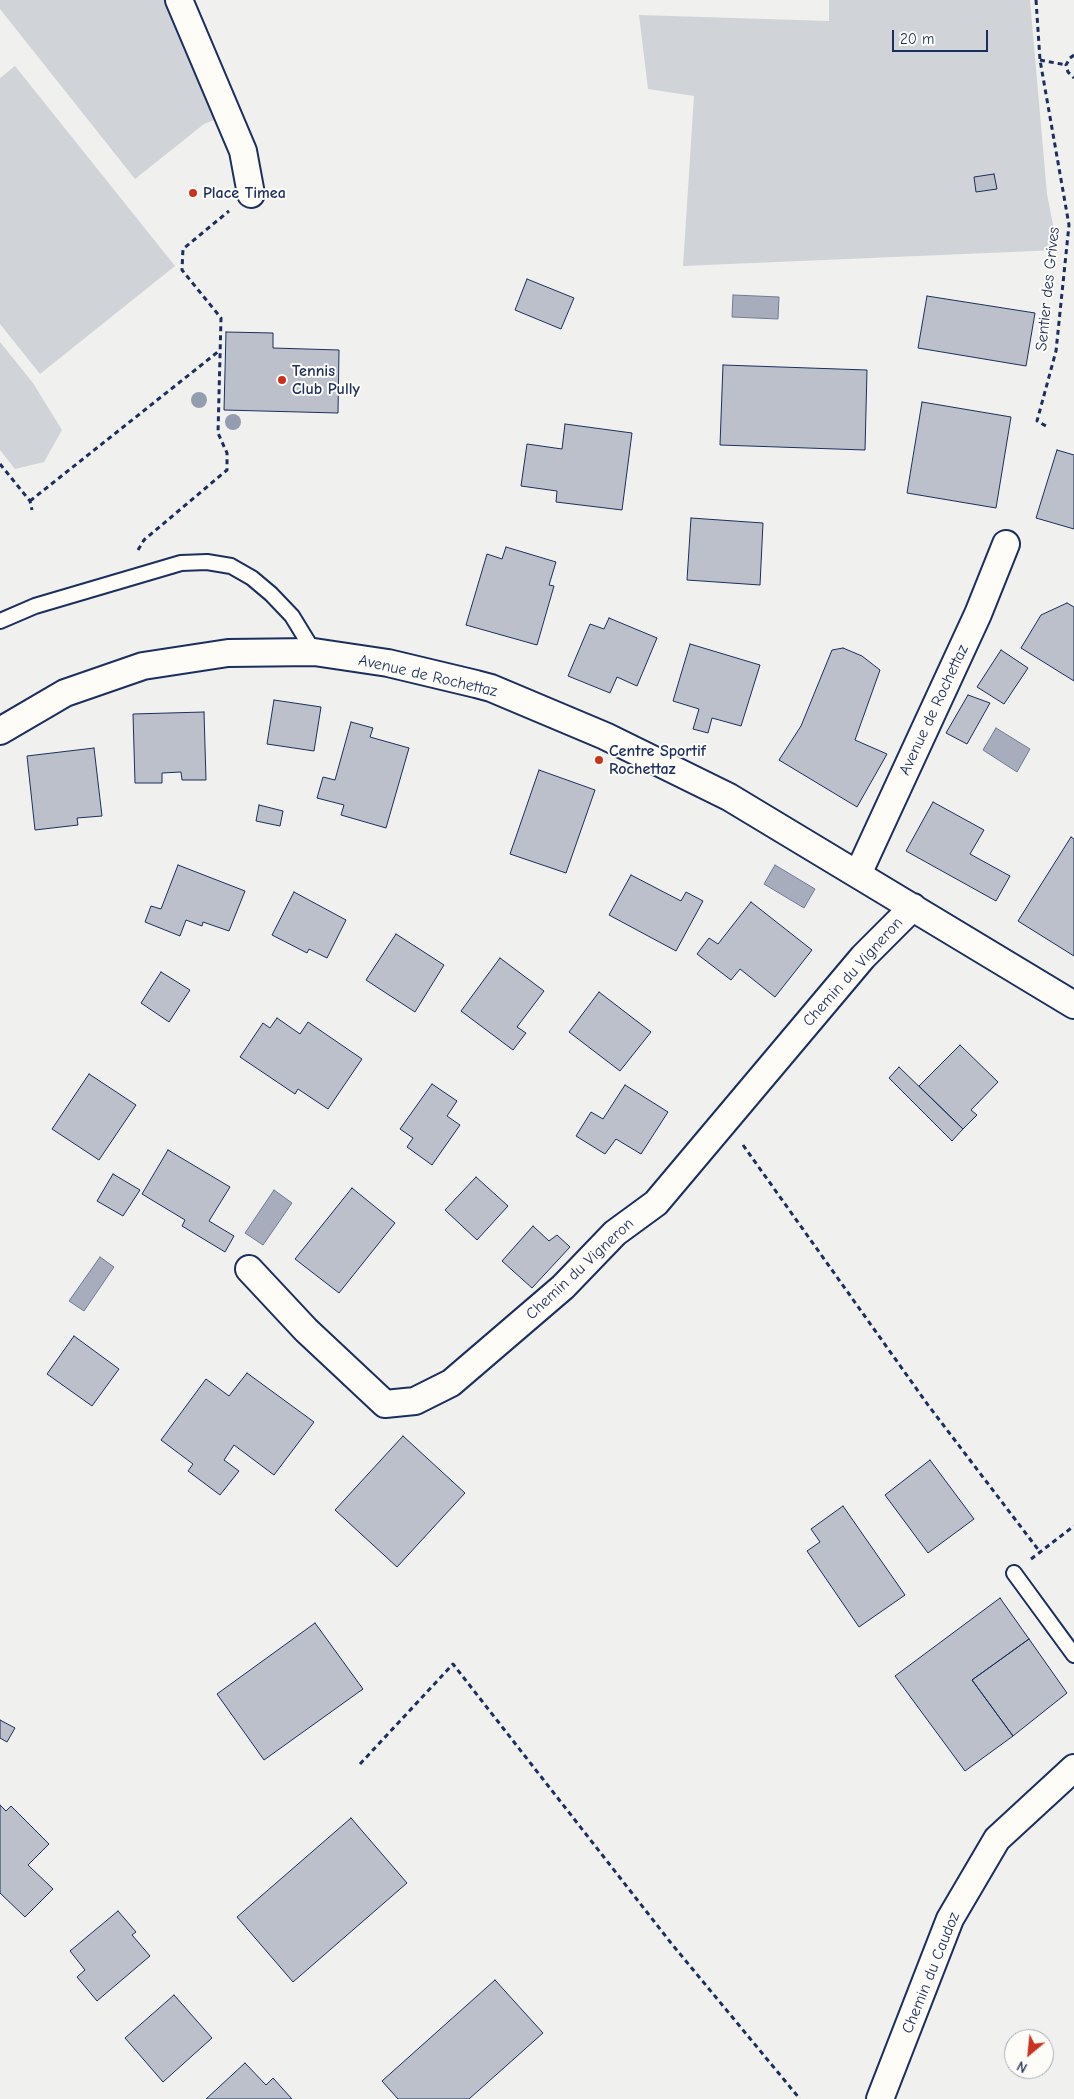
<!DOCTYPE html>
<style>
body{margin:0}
#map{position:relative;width:1074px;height:2099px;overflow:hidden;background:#f0f0ee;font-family:"Comic Neue",sans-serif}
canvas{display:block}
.north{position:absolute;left:1004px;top:2029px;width:50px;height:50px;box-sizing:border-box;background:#fdfcf7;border:1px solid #a3aaba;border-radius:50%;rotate:208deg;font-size:14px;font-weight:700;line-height:20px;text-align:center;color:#1b2f5e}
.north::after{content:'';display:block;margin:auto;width:18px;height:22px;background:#c8321e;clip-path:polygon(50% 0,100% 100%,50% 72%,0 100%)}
.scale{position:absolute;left:892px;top:30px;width:96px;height:22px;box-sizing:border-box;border:2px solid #1b2f5e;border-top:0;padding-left:6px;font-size:15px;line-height:18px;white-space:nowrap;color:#1b2f5e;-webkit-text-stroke:4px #fdfcf7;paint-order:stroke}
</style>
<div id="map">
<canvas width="1074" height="2099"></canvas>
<div class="north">N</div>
<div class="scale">20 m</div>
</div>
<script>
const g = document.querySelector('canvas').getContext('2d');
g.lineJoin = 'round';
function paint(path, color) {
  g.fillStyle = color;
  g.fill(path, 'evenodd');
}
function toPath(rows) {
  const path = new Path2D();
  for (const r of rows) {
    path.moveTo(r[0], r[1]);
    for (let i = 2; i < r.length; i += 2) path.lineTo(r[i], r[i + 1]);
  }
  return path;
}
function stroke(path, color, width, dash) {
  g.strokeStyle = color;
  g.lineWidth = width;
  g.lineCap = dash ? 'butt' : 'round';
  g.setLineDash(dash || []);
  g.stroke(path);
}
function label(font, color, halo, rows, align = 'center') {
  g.font = font + ' "Comic Neue",sans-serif';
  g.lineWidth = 4;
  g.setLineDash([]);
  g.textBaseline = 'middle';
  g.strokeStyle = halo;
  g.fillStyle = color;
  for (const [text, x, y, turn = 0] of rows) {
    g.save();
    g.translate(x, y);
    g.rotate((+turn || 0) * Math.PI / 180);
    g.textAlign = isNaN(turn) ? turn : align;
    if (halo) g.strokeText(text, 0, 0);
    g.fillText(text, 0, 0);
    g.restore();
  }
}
paint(toPath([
 [0,0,172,0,219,118,204,124,135,179,0,9],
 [829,0,1030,0,1047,194,1058,250,683,266,694,96,648,89,639,15,829,21],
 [15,66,175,266,40,374,0,324,0,78],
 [0,342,33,383,62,430,44,462,15,469,0,450]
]), '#d0d3d8');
const water = toPath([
 [733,295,779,297,778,319,732,317,733,295],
 [996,728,1030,749,1017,772,983,750,996,728],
 [775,865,815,889,804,908,764,884,775,865],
 [274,1190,292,1203,263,1245,245,1233,274,1190],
 [100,1257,114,1267,84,1311,69,1301,100,1257]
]);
paint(water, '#a7adbd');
stroke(water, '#6f7b97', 1);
const building = toPath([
 [994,174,997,189,976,192,974,177,994,174],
 [527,279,574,298,561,329,515,310,527,279],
 [927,296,1035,313,1026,366,918,348,927,296],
 [226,332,273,333,273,348,339,350,338,413,224,410,226,332],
 [723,365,867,370,865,450,720,445,723,365],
 [922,402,1011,417,996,508,907,493,922,402],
 [565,424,632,433,622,510,556,502,557,491,521,486,527,444,562,449,565,424],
 [1057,450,1074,455,1074,529,1036,518,1057,450],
 [691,518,763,523,760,585,687,580,691,518],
 [506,547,556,562,549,585,554,586,537,645,466,625,487,554,502,559,506,547],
 [1067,603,1074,607,1074,681,1021,648,1041,615,1067,603],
 [609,618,657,638,637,686,617,677,610,693,568,676,590,624,604,629,609,618],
 [690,644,760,665,741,726,712,718,708,733,693,729,699,709,673,701,690,644],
 [843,648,862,656,880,670,855,740,887,754,857,807,779,760,801,726,832,650,843,648],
 [1001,650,1028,668,1004,704,977,687,1001,650],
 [968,695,990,703,967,744,946,733,968,695],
 [274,700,321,707,314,751,267,744,274,700],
 [204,712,206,780,182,780,181,772,162,773,162,783,135,783,133,714,204,712],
 [351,722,373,728,370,737,409,748,386,828,341,815,344,805,317,798,323,777,335,780,351,722],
 [94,748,102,816,77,818,78,825,35,830,27,756,94,748],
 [539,770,595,790,566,873,510,854,539,770],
 [933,802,984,830,970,854,1010,876,996,901,906,851,933,802],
 [259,805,283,811,280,826,256,821,259,805],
 [1071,837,1074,839,1074,956,1018,921,1071,837],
 [178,865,245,891,229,931,203,922,202,926,186,920,180,936,145,922,151,906,161,909,178,865],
 [631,875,681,901,686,892,703,901,676,951,609,915,631,875],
 [294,892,346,920,327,958,309,949,307,953,272,935,294,892],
 [751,902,812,950,775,997,740,969,731,980,697,954,709,938,718,944,751,902],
 [396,934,444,965,415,1012,366,980,396,934],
 [500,958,544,991,517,1027,526,1033,513,1050,461,1011,500,958],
 [161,972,190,990,169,1022,141,1003,161,972],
 [599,992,651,1032,620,1071,569,1032,599,992],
 [277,1018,300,1034,308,1022,362,1059,328,1109,298,1089,295,1094,240,1057,263,1023,270,1028,277,1018],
 [960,1045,998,1082,971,1110,977,1115,963,1129,919,1086,960,1045],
 [899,1067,963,1129,952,1141,889,1078,899,1067],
 [89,1074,136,1105,99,1160,52,1129,89,1074],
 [432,1084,457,1101,447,1116,460,1125,432,1165,407,1147,413,1138,400,1129,432,1084],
 [625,1085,668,1112,641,1154,616,1139,605,1154,576,1136,591,1112,603,1119,625,1085],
 [168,1150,230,1187,209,1221,234,1236,225,1252,182,1226,185,1220,142,1194,168,1150],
 [113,1174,140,1190,123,1216,97,1201,113,1174],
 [476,1177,508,1206,477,1240,445,1210,476,1177],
 [352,1188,395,1223,339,1293,295,1259,352,1188],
 [533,1226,549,1241,557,1235,570,1247,532,1288,502,1261,533,1226],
 [74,1336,119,1369,92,1406,47,1374,74,1336],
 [247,1373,314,1422,274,1475,234,1445,224,1460,239,1471,220,1495,188,1471,193,1464,161,1440,206,1379,229,1396,247,1373],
 [403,1436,465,1493,397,1567,335,1510,403,1436],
 [930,1460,974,1519,928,1553,885,1495,930,1460],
 [843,1506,905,1595,859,1627,807,1551,820,1542,811,1529,843,1506],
 [1000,1598,1029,1639,972,1680,1013,1736,965,1771,895,1676,1000,1598],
 [315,1623,363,1689,264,1760,217,1694,315,1623],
 [1029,1639,1067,1693,1013,1736,972,1680,1029,1639],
 [0,1720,15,1728,7,1742,0,1738,0,1720],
 [0,1805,6,1811,11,1806,49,1844,28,1865,53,1889,25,1917,0,1893,0,1805],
 [351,1818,407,1883,293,1982,237,1917,351,1818],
 [118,1911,136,1932,132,1935,150,1956,97,2001,77,1977,85,1970,70,1951,118,1911],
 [495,1980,543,2033,469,2099,398,2099,382,2081,495,1980],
 [174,1995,212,2038,163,2082,125,2038,174,1995],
 [245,2063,266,2085,273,2078,292,2099,206,2099,245,2063]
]);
paint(building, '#bbc0ca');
stroke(building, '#1b2f5e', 1);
const lane = toPath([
 [0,621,35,606,181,563,207,562,231,566,252,578,271,594,292,616,314,652],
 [1014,1573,1074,1655]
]);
const street = toPath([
 [179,0,243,151,251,194],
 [0,731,65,693,143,666,228,653,314,652,388,663,476,684,491,688,605,736,729,797,1074,1005],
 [858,874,978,614,1006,544],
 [249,1269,306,1330,385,1404,415,1401,451,1383,563,1287,615,1233,656,1203,863,957,913,907],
 [880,2099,950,1919,997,1839,1074,1768]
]);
stroke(lane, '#1b2f5e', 18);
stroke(street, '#1b2f5e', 30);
stroke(toPath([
 [1036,0,1040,60,1069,225,1056,351,1037,421,1046,426],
 [1074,55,1070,58,1066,65,1068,72,1074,78],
 [1040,60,1066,65],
 [0,464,30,501,32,510],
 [30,501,219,351],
 [138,550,144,540,227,470,227,453,218,433,221,318,182,270,183,249,229,211],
 [743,1145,928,1405,1040,1552],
 [1031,1559,1074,1526],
 [360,1764,453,1664,671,1943,800,2099]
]), '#1b2f5e', 3, [5, 4]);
stroke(lane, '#fdfcf7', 14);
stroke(street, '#fdfcf7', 26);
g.fillStyle = '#949caf';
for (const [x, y] of [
 [199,400],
 [233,422]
]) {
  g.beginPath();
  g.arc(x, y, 8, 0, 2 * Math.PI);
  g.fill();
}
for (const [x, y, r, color] of [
 [193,193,5,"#c8321e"],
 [282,380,5,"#c8321e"],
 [599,760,5,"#c8321e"]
]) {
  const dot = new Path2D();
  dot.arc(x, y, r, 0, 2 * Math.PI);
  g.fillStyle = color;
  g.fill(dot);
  stroke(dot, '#fdfcf7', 2);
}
label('bold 16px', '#1b2f5e', '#fdfcf7', [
 ["Place Timea",203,193],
 ["Tennis",292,371],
 ["Club Pully",292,389],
 ["Centre Sportif",609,751],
 ["Rochettaz",609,769]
], 'left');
label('16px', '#1b2f5e', '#fdfcf7', [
 ["Sentier des Grives",1048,289,-84],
 ["Avenue de Rochettaz",428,676,13],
 ["Avenue de Rochettaz",934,710,-65],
 ["Chemin du Vigneron",853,972,-48],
 ["Chemin du Vigneron",580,1269,-43],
 ["Chemin du Caudoz",931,1973,-68]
]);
</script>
